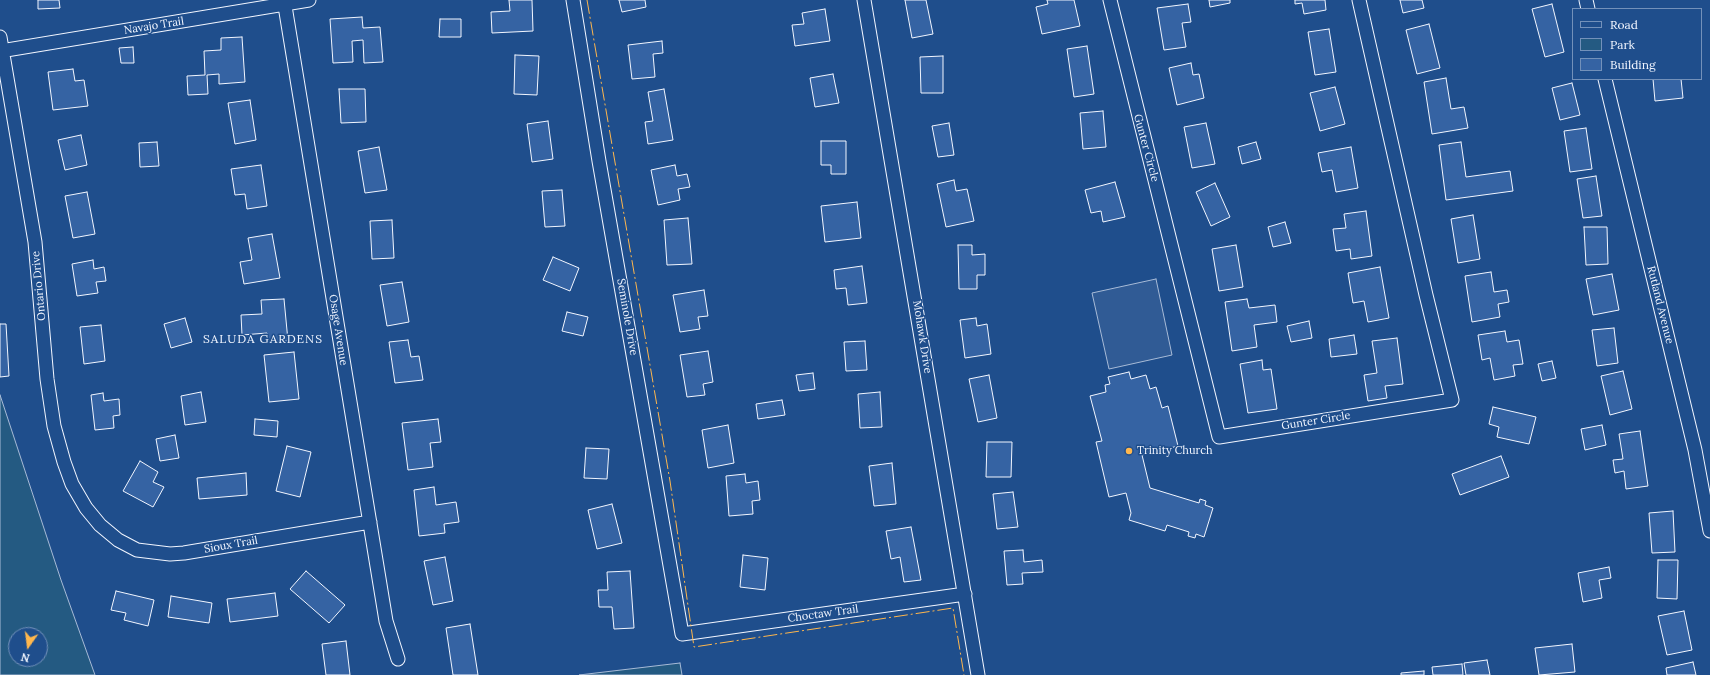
<!DOCTYPE html>
<style>
body{margin:0}
#map{position:relative;width:1710px;height:675px;overflow:hidden;background:#1f4e8c;font-family:Lora,serif}
canvas{display:block}
.legend{position:absolute;left:1572px;top:8px;width:130px;height:72px;box-sizing:border-box;background:#1f4e8c;border:1px solid #7391ba;margin:0;padding:5px 7px;list-style:none;font-size:12px;color:#f2f6ff}
.legend li{display:flex;align-items:center;gap:8px;height:20px}
.legend b{width:20px;border:1px solid #7391ba}
.north{position:absolute;left:8px;top:627px;width:40px;height:40px;box-sizing:border-box;background:#1f4e8c;border:1px solid #7391ba;border-radius:50%;rotate:194deg;font-size:11px;font-weight:700;line-height:16px;text-align:center;color:#f2f6ff}
.north::after{content:'';display:block;margin:auto;width:14px;height:18px;background:#ffb74d;clip-path:polygon(50% 0,100% 100%,50% 72%,0 100%)}
</style>
<div id="map">
<canvas width="1710" height="675"></canvas>
<ul class="legend">
<li><b style="height:5px;background:#1f4e8c"></b>Road</li>
<li><b style="height:11px;background:#245a82"></b>Park</li>
<li><b style="height:11px;background:#3563a3"></b>Building</li>
</ul>
<div class="north">N</div>
</div>
<script>
const g = document.querySelector('canvas').getContext('2d');
g.lineJoin = 'round';
function paint(path, color) {
  g.fillStyle = color;
  g.fill(path, 'evenodd');
}
function toPath(rows) {
  const path = new Path2D();
  for (const r of rows) {
    path.moveTo(r[0], r[1]);
    for (let i = 2; i < r.length; i += 2) path.lineTo(r[i], r[i + 1]);
  }
  return path;
}
function stroke(path, color, width, dash) {
  g.strokeStyle = color;
  g.lineWidth = width;
  g.lineCap = dash ? 'butt' : 'round';
  g.setLineDash(dash || []);
  g.stroke(path);
}
function label(font, color, halo, rows, align = 'center') {
  g.font = font + ' Lora,serif';
  g.lineWidth = 3;
  g.setLineDash([]);
  g.textBaseline = 'middle';
  g.strokeStyle = halo;
  g.fillStyle = color;
  for (const [text, x, y, turn = 0] of rows) {
    g.save();
    g.translate(x, y);
    g.rotate((+turn || 0) * Math.PI / 180);
    g.textAlign = isNaN(turn) ? turn : align;
    if (halo) g.strokeText(text, 0, 0);
    g.fillText(text, 0, 0);
    g.restore();
  }
}
const green = toPath([
 [0,395,61,580,95,675,0,675,0,395],
 [16,635,40,635,40,659,16,659,16,635],
 [680,663,682,675,579,675,680,663]
]);
paint(green, '#245a82');
stroke(green, '#a8bbd7', 1);
const parking = toPath([
 [1156,279,1172,355,1109,369,1092,293,1156,279]
]);
paint(parking, '#305b95');
stroke(parking, '#a8bbd7', 1);
const building = toPath([
 [38,0,59,0,60,8,38,9,38,0],
 [509,0,532,0,533,31,492,33,491,12,510,11,509,0],
 [619,0,645,0,646,7,622,12,619,0],
 [905,0,926,0,933,34,912,38,905,0],
 [1047,0,1074,0,1080,26,1042,34,1036,7,1048,4,1047,0],
 [1209,0,1230,0,1230,3,1210,7,1209,0],
 [1295,0,1325,0,1326,10,1304,14,1302,3,1295,4,1295,0],
 [1400,0,1422,0,1424,8,1403,13,1400,0],
 [1188,4,1191,22,1182,23,1186,47,1164,50,1157,8,1188,4],
 [1552,4,1564,52,1545,57,1532,9,1552,4],
 [825,9,830,41,795,46,792,25,804,24,802,13,825,9],
 [362,17,363,28,380,27,383,62,364,63,363,40,352,41,353,62,333,63,330,19,362,17],
 [440,19,461,19,461,37,439,37,440,19],
 [1429,24,1440,68,1417,74,1406,30,1429,24],
 [1329,29,1336,72,1315,75,1308,32,1329,29],
 [242,37,245,82,219,84,219,74,207,75,208,94,188,95,187,76,205,75,204,51,221,50,221,38,242,37],
 [662,41,663,53,653,54,655,77,632,79,628,45,662,41],
 [1087,46,1094,94,1074,97,1067,49,1087,46],
 [133,47,134,63,121,63,119,48,133,47],
 [515,55,539,56,537,95,514,94,515,55],
 [943,56,943,93,921,93,920,57,943,56],
 [1191,63,1193,75,1199,74,1204,98,1177,105,1169,68,1191,63],
 [73,69,75,81,84,80,88,106,53,110,48,72,73,69],
 [833,74,839,103,815,107,810,78,833,74],
 [1446,78,1451,109,1464,107,1468,128,1432,134,1424,82,1446,78],
 [1653,79,1681,79,1683,98,1655,101,1653,79],
 [1572,83,1580,115,1560,120,1552,88,1572,83],
 [1335,87,1345,124,1320,131,1310,93,1335,87],
 [339,89,365,89,366,122,341,123,339,89],
 [664,89,673,140,648,144,645,122,653,121,648,92,664,89],
 [250,100,256,140,235,144,228,103,250,100],
 [1103,111,1106,147,1083,149,1080,113,1103,111],
 [548,121,553,159,532,162,527,124,548,121],
 [949,123,954,155,938,157,932,126,949,123],
 [1206,123,1215,164,1192,168,1184,127,1206,123],
 [1586,128,1592,169,1570,172,1564,131,1586,128],
 [81,135,87,165,65,170,58,140,81,135],
 [821,141,846,141,846,174,831,174,831,165,821,165,821,141],
 [157,142,159,166,140,167,139,143,157,142],
 [1256,142,1261,159,1242,164,1238,147,1256,142],
 [1461,142,1466,177,1510,171,1513,191,1446,200,1439,145,1461,142],
 [379,147,387,190,365,193,358,151,379,147],
 [1351,147,1358,188,1336,192,1332,170,1322,172,1318,153,1351,147],
 [261,165,267,206,247,209,245,194,235,195,231,169,261,165],
 [675,165,677,176,687,174,690,187,678,189,680,200,658,205,651,170,675,165],
 [1596,176,1602,216,1583,218,1577,179,1596,176],
 [954,180,956,191,967,189,974,221,946,227,937,184,954,180],
 [1115,182,1125,217,1103,222,1101,211,1091,213,1085,190,1115,182],
 [1215,183,1230,217,1211,226,1196,192,1215,183],
 [562,190,565,226,545,227,542,191,562,190],
 [87,192,95,234,73,238,65,196,87,192],
 [857,202,861,238,825,242,821,206,857,202],
 [1366,211,1372,256,1351,259,1350,249,1336,251,1333,229,1346,228,1344,214,1366,211],
 [1473,215,1480,259,1458,263,1451,219,1473,215],
 [688,218,692,264,667,265,664,220,688,218],
 [392,220,394,258,372,259,370,221,392,220],
 [1285,222,1291,243,1273,247,1268,227,1285,222],
 [1584,227,1607,227,1608,264,1586,265,1584,227],
 [272,234,280,278,244,284,240,262,252,260,248,238,272,234],
 [958,245,972,245,972,255,985,254,985,275,977,275,977,289,959,289,958,245],
 [1236,245,1243,287,1219,291,1212,249,1236,245],
 [553,257,579,268,570,291,543,280,553,257],
 [93,260,94,269,104,267,106,281,96,282,98,293,77,296,72,264,93,260],
 [862,266,867,303,848,305,846,288,836,289,834,270,862,266],
 [1380,267,1389,318,1368,322,1364,301,1353,303,1348,273,1380,267],
 [1491,272,1494,292,1507,290,1509,302,1498,304,1500,317,1472,322,1465,276,1491,272],
 [1612,274,1619,310,1593,315,1586,279,1612,274],
 [402,282,409,322,387,326,380,285,402,282],
 [704,290,708,316,698,317,700,329,680,332,673,295,704,290],
 [284,299,288,341,268,342,267,333,242,335,241,315,262,314,261,300,284,299],
 [1247,299,1249,308,1275,305,1277,322,1254,325,1257,347,1232,351,1225,302,1247,299],
 [567,312,588,317,583,336,562,331,567,312],
 [185,318,192,342,171,348,164,324,185,318],
 [976,318,977,326,987,324,991,354,965,358,960,320,976,318],
 [1309,321,1312,338,1291,342,1287,326,1309,321],
 [0,324,6,324,9,376,0,377,0,324],
 [101,325,105,361,84,364,80,327,101,325],
 [1614,328,1618,363,1597,366,1592,330,1614,328],
 [1505,331,1507,342,1519,340,1523,364,1513,365,1515,376,1494,380,1490,358,1482,360,1478,335,1505,331],
 [1354,335,1357,354,1331,357,1329,339,1354,335],
 [1397,338,1403,384,1385,386,1387,398,1368,401,1364,375,1377,373,1372,341,1397,338],
 [408,340,411,357,419,356,423,380,395,383,389,342,408,340],
 [865,341,867,370,846,371,844,342,865,341],
 [708,351,713,382,703,384,705,395,687,397,680,355,708,351],
 [294,352,299,399,269,402,264,355,294,352],
 [1262,360,1263,370,1271,369,1277,409,1248,413,1240,364,1262,360],
 [1552,361,1556,378,1542,381,1538,364,1552,361],
 [1623,371,1632,409,1610,415,1601,376,1623,371],
 [1129,372,1131,379,1146,375,1150,389,1156,387,1162,408,1168,406,1178,446,1142,455,1150,488,1199,503,1200,499,1206,501,1205,505,1213,508,1204,537,1196,534,1195,538,1188,536,1189,532,1167,525,1165,531,1129,520,1131,513,1126,493,1109,497,1096,442,1102,441,1090,396,1106,392,1105,385,1110,384,1108,377,1129,372],
 [813,373,815,389,799,391,796,375,813,373],
 [989,375,997,418,978,422,969,379,989,375],
 [201,392,206,422,185,425,181,396,201,392],
 [880,392,882,427,860,428,858,394,880,392],
 [103,393,104,401,119,399,120,415,113,416,114,428,95,430,91,395,103,393],
 [782,400,785,415,758,419,756,404,782,400],
 [1493,407,1536,417,1529,444,1497,437,1499,427,1489,424,1493,407],
 [255,419,278,421,277,437,254,435,255,419],
 [438,419,441,442,430,443,433,467,408,470,402,423,438,419],
 [728,425,734,463,708,468,702,430,728,425],
 [1602,425,1606,445,1585,450,1581,429,1602,425],
 [1640,431,1648,486,1626,489,1624,471,1615,473,1613,460,1623,459,1619,434,1640,431],
 [175,435,179,458,160,461,156,439,175,435],
 [987,442,1012,442,1011,477,986,477,987,442],
 [287,446,311,452,300,497,276,491,287,446],
 [586,448,609,449,607,479,584,478,586,448],
 [1501,456,1509,477,1460,495,1452,474,1501,456],
 [140,461,158,472,153,482,164,487,153,507,123,491,140,461],
 [892,463,896,504,874,506,869,466,892,463],
 [246,473,247,495,199,499,197,478,246,473],
 [745,474,746,483,758,481,760,500,752,501,753,514,729,516,726,476,745,474],
 [434,487,436,505,456,502,459,522,444,524,445,533,419,536,414,490,434,487],
 [1013,492,1018,527,997,529,993,494,1013,492],
 [612,504,622,543,597,549,588,510,612,504],
 [1673,511,1675,552,1652,553,1649,513,1673,511],
 [911,527,921,580,904,582,900,557,891,559,886,531,911,527],
 [1023,550,1024,562,1042,560,1043,572,1022,573,1023,584,1007,585,1004,551,1023,550],
 [743,555,768,558,765,590,740,587,743,555],
 [445,557,453,601,433,605,424,561,445,557],
 [1658,560,1678,560,1677,599,1657,598,1658,560],
 [1609,567,1611,578,1599,580,1602,598,1583,602,1578,573,1609,567],
 [306,571,345,605,329,623,290,589,306,571],
 [630,571,634,628,614,629,612,607,599,607,598,590,608,590,607,572,630,571],
 [116,591,154,600,148,626,124,620,126,613,111,610,116,591],
 [275,593,278,616,230,622,227,599,275,593],
 [171,596,212,603,209,623,168,617,171,596],
 [1684,611,1692,650,1667,655,1658,616,1684,611],
 [470,624,478,675,453,675,446,628,470,624],
 [346,641,350,675,326,675,322,644,346,641],
 [1572,644,1575,672,1539,675,1535,648,1572,644],
 [1487,660,1490,675,1466,675,1464,663,1487,660],
 [1693,662,1696,675,1667,675,1666,668,1693,662],
 [1462,664,1463,675,1433,675,1432,667,1462,664],
 [1424,671,1424,675,1401,675,1401,673,1424,671]
]);
paint(building, '#3563a3');
stroke(building, '#f2f6ff', 1);
const street = toPath([
 [284,0,386,621,398,659],
 [573,0,599,161,682,634,965,594],
 [864,0,978,675],
 [1110,0,1219,437,1452,400,1426,295,1359,0],
 [1586,0,1588,9],
 [0,37,35,242,47,379,54,426,64,462,72,484,86,508,100,525,118,540,137,550,170,554,184,553,370,522],
 [0,51,309,0],
 [1605,79,1695,450,1710,531]
]);
stroke(street, '#f2f6ff', 15);
stroke(street, '#1f4e8c', 13);
stroke(toPath([
 [587,0,670,481,694,647,953,608,964,675]
]), '#ffb74d', 1, [14, 3, 2, 3]);
for (const [x, y, r, color] of [
 [1129,451,4,"#ffb74d"]
]) {
  const dot = new Path2D();
  dot.arc(x, y, r, 0, 2 * Math.PI);
  g.fillStyle = color;
  g.fill(dot);
  stroke(dot, '#1f4e8c', 1.5);
}
label('11px', '#f2f6ff', '#1f4e8c', [
 ["Navajo Trail",154,26,-9],
 ["Gunter Circle",1146,148,75],
 ["Ontario Drive",39,286,-95],
 ["Rutland Avenue",1660,305,76],
 ["Seminole Drive",627,317,80],
 ["Osage Avenue",338,330,81],
 ["Mohawk Drive",922,337,81],
 ["Gunter Circle",1316,421,-9],
 ["Sioux Trail",231,545,-10],
 ["Choctaw Trail",823,614,-8]
]);
label('11px', '#f2f6ff', '#1f4e8c', [
 ["Trinity Church",1137,451]
], 'left');
g.letterSpacing = '1px';
label('12px', '#f2f6ff', '#1f4e8c', [
 ["SALUDA GARDENS",263,340]
]);
g.letterSpacing = '0px';
</script>
